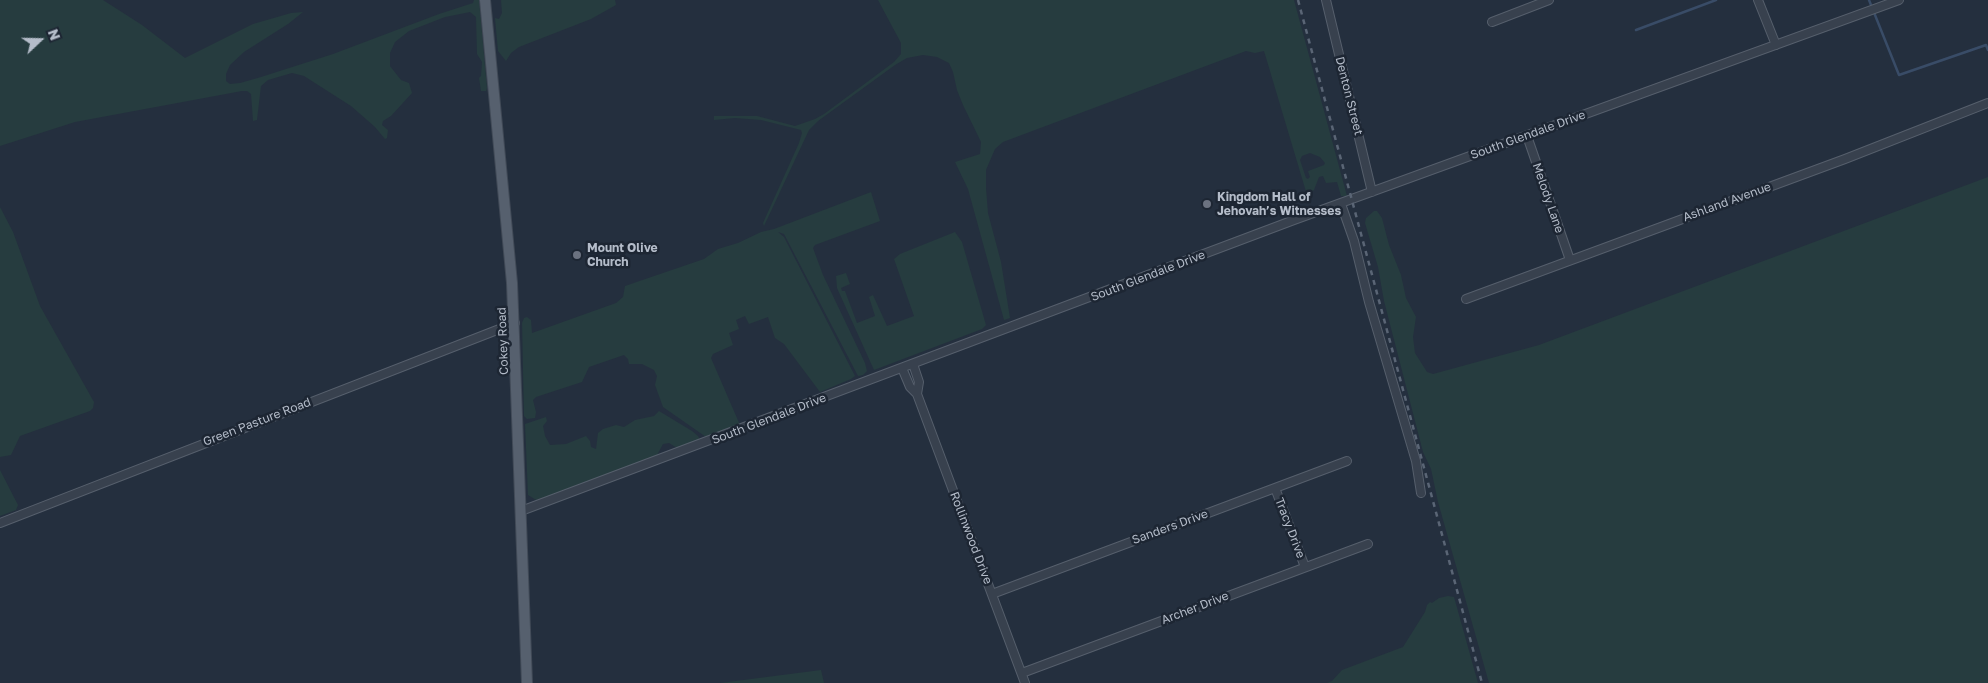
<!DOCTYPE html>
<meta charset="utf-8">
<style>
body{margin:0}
#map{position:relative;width:1988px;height:683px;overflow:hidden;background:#242f3e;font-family:"Golos Text",sans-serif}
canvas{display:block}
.north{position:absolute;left:15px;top:15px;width:50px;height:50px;-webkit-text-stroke:4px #1d2633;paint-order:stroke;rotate:69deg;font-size:14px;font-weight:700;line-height:20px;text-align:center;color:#b4bcc9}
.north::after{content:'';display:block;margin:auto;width:18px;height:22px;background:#b4bcc9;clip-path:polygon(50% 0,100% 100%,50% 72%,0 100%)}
</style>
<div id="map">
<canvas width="1988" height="683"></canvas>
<div class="north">N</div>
</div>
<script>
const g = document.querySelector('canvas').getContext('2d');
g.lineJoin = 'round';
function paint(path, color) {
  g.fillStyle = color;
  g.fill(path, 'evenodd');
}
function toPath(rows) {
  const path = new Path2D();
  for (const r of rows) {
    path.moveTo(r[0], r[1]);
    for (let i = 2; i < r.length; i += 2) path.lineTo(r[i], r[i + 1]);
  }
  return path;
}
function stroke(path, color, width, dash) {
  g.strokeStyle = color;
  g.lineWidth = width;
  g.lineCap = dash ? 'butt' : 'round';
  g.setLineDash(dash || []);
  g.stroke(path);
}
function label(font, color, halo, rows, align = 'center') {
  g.font = font + ' "Golos Text",sans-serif';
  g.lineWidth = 5;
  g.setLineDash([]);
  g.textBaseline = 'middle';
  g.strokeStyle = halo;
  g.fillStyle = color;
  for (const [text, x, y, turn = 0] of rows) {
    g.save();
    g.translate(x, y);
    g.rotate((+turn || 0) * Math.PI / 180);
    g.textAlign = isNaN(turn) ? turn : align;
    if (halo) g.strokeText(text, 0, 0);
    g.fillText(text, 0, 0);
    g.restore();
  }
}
paint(toPath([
 [0,0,103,0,142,25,185,58,253,24,291,13,303,12,288,24,244,52,230,65,226,74,226,81,230,84,240,83,261,77,333,54,439,14,473,3,474,0,479,0,487,88,486,91,481,91,479,78,481,76,482,62,477,54,476,17,470,12,445,17,409,31,395,42,390,53,390,66,401,80,409,83,412,93,391,116,383,121,382,125,388,130,387,138,385,139,375,127,351,106,304,76,292,73,268,80,261,86,257,120,253,121,251,94,247,91,242,91,75,122,0,146],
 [501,0,615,0,616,5,591,19,519,47,511,53,506,61,498,51,495,18,499,19,502,13],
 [878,0,1294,0,1347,196,1341,196,1337,182,1326,183,1323,176,1319,177,1314,190,1307,195,1264,51,1255,53,1246,51,1003,142,995,149,986,170,986,188,988,213,1001,262,1010,318,1004,320,968,189,955,162,980,154,981,142,963,105,957,90,953,72,949,63,937,57,923,55,907,58,895,65,818,121,809,130,764,226,763,223,799,143,802,133,801,130,761,120,735,118,714,120,714,116,757,116,795,126,815,119,824,114,894,62,901,54,901,43],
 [1310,153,1320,157,1325,163,1324,165,1308,171,1310,177,1308,179,1306,178,1300,160,1302,156],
 [1988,177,1988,683,1489,683,1438,502,1431,469,1423,452,1384,301,1378,267,1365,223,1366,218,1374,211,1377,211,1382,218,1389,245,1401,275,1406,298,1416,317,1413,337,1415,353,1427,372,1433,374,1539,345],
 [871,192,880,221,815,245,813,248,823,275,865,363,867,371,863,375,858,376,784,234,778,232,784,237,855,376,851,379,820,392,784,344,775,338,768,317,749,324,745,316,736,320,739,329,729,333,733,345,713,354,711,358,740,425,706,437,663,407,655,385,657,376,654,370,642,364,629,364,628,359,624,355,589,367,582,382,536,397,533,400,536,412,535,418,527,419,524,416,522,323,524,318,527,317,531,320,532,333,616,303,623,297,625,286,704,259,718,249,738,243,761,232,774,229],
 [0,207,13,232,40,306,94,402,93,408,90,411,20,436,11,455,0,457],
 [955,232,962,242,986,325,982,329,874,370,837,288,836,276,846,273,850,284,841,288,842,291,845,291,857,323,875,316,869,297,873,295,887,326,914,316,894,259,900,254],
 [659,411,692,431,698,436,700,440,679,449,669,443,663,444,656,457,544,498,536,500,528,495,525,424,546,417,547,421,543,426,545,436,550,445,566,444,586,436,590,441,591,447,596,449,598,433,603,429,616,425,624,427,635,420,654,416],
 [0,470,18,505,16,510,0,516],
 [1448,596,1454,597,1478,683,1327,683,1332,681,1342,670,1403,647,1425,612,1427,605,1430,602,1432,603,1439,598],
 [821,670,824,683,720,683]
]), '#263c3f');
stroke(toPath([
 [1869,0,1899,75,1986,45,1988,50],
 [1636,30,1716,0]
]), '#394c67', 2.5);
const minor = toPath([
 [1326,0,1372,192],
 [1758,0,1776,45],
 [1492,22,1549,0],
 [1527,136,1570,260],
 [1341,204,1354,241,1369,302,1416,461,1421,493],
 [1466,299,1845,159,1988,103],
 [913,364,919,382,917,394],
 [902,368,910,387,917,394,1025,683],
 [1275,488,1305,567],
 [521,511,1294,220,1899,0],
 [0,523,515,323],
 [992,594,1347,461],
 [1022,673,1368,544]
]);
const major = toPath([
 [485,0,512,283,527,683]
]);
stroke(minor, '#565f6c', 10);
stroke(major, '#414a57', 12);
stroke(minor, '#38414e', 8);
stroke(major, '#56606e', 10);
stroke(toPath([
 [1298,0,1482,683]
]), '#5a6575', 2.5, [5, 5]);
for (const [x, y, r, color] of [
 [1207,204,5,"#6b7280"],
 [577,255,5,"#6b7280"]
]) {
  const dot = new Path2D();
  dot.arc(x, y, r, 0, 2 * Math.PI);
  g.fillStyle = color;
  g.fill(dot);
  stroke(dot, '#1d2633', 2);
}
label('12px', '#b4bcc9', '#1d2633', [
 ["Denton Street",1349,96,76],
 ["South Glendale Drive",1528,135,-20],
 ["Melody Lane",1548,198,71],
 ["Ashland Avenue",1727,202,-20],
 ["South Glendale Drive",1148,276,-21],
 ["Cokey Road",503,341,-92],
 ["South Glendale Drive",769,419,-21],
 ["Green Pasture Road",257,422,-21],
 ["Sanders Drive",1170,527,-20],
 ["Tracy Drive",1290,528,69],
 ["Rollinwood Drive",971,538,69],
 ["Archer Drive",1195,608,-21]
]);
label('bold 12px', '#b4bcc9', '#1d2633', [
 ["Kingdom Hall of",1217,197],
 ["Jehovah’s Witnesses",1217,211],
 ["Mount Olive",587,248],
 ["Church",587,262]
], 'left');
</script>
